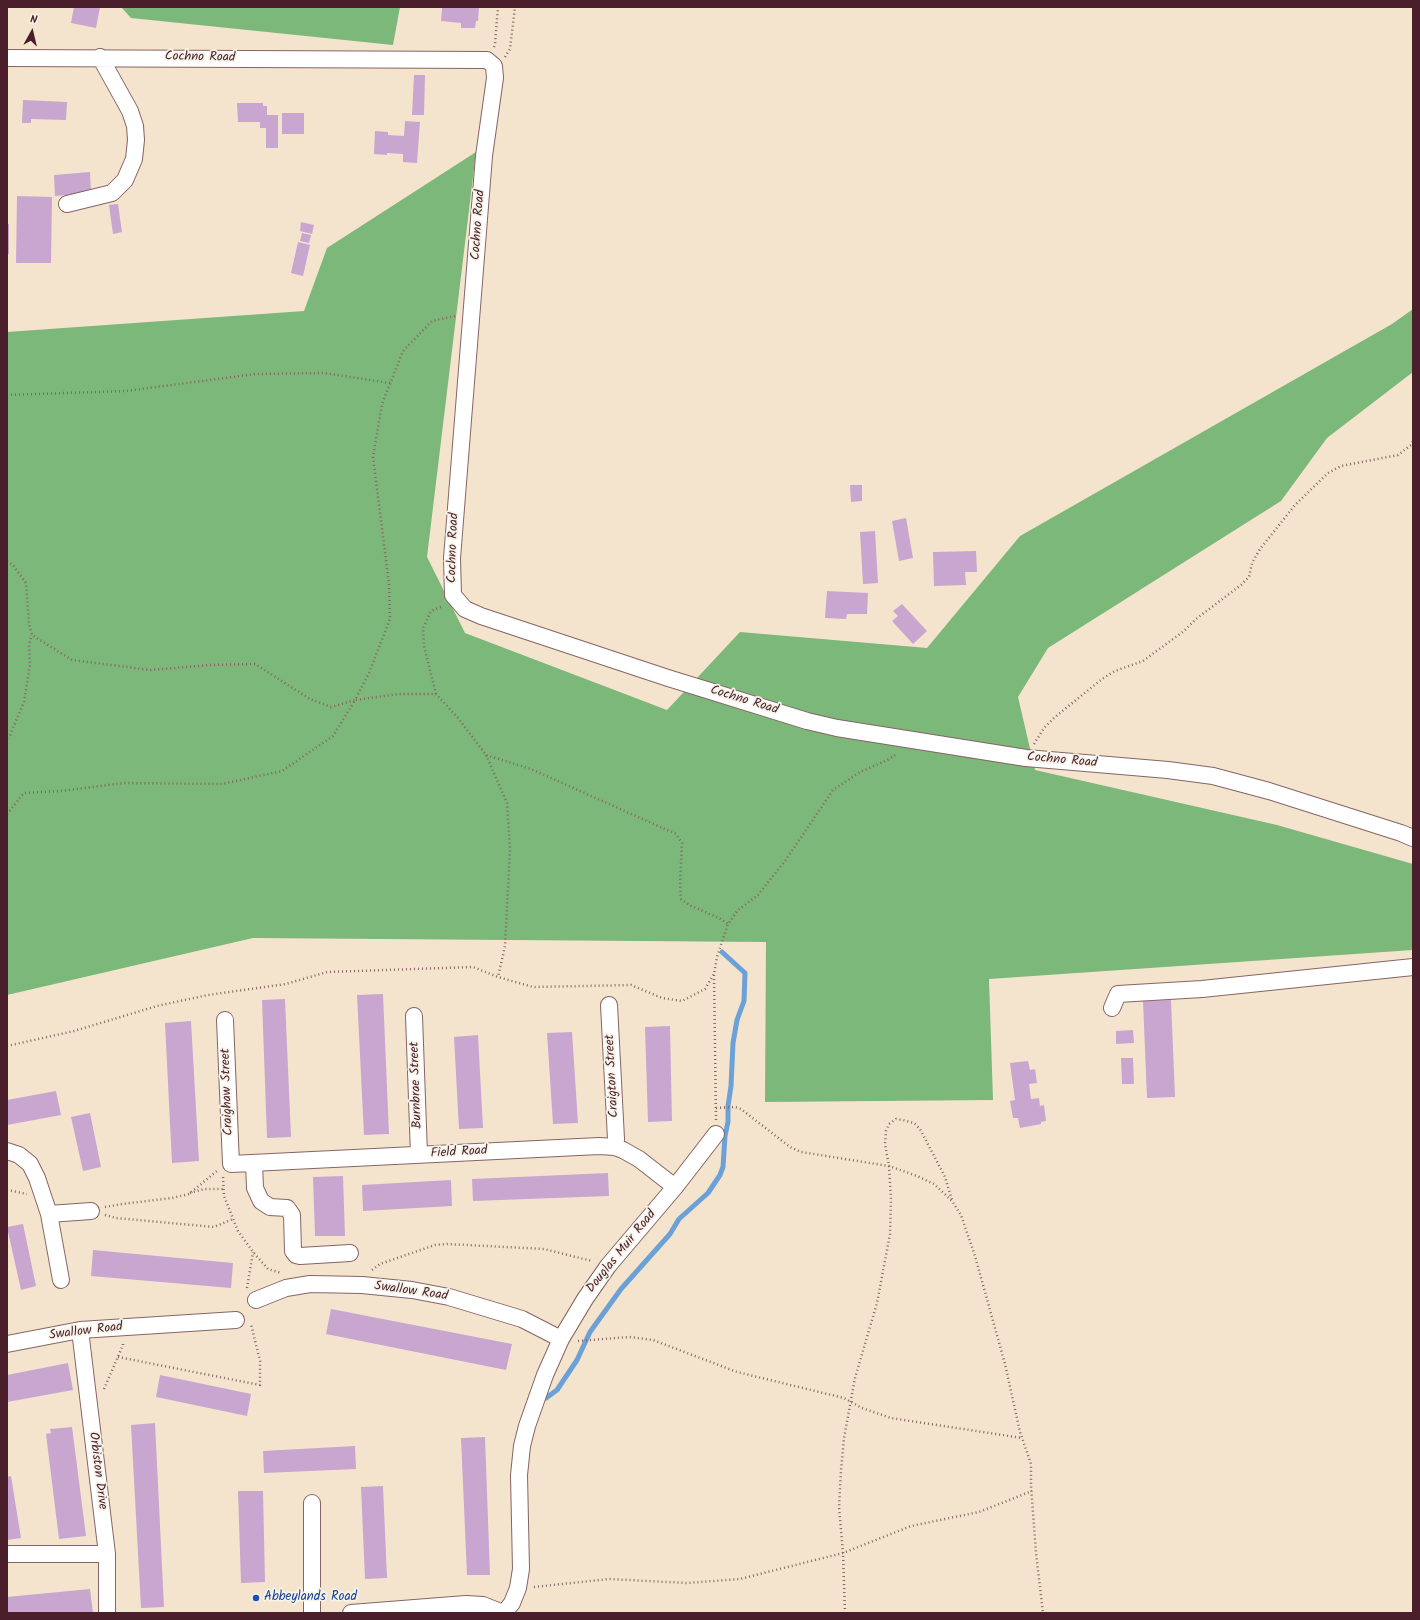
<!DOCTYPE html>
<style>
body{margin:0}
#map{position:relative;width:1420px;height:1620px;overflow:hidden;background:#f5e4cd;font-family:Kalam,sans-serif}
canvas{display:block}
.frame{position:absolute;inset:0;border:8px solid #4a1f2b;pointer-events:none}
.north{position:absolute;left:12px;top:12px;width:40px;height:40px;-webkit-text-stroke:3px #f7f3e8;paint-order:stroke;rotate:8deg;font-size:11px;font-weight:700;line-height:16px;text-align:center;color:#4a1f2b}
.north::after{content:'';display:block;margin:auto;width:14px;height:18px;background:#4a1f2b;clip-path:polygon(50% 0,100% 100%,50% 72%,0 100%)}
</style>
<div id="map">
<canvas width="1420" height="1620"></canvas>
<div class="frame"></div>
<div class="north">N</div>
</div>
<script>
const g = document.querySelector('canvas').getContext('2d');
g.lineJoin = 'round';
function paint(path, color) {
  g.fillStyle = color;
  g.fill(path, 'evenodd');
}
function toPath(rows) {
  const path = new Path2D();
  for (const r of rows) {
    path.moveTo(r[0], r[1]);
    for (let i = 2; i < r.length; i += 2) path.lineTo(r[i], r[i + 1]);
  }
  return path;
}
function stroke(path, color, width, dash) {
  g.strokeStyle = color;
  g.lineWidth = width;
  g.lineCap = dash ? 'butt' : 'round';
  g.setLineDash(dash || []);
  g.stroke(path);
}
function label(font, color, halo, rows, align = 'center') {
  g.font = font + ' Kalam,sans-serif';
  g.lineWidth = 3.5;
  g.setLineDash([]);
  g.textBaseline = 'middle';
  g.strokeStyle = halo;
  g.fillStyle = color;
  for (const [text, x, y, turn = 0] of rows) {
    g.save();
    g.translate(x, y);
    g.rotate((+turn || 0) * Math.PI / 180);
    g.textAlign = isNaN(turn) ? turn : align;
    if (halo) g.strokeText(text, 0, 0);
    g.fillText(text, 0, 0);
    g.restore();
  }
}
paint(toPath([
 [121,7,400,7,393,45,131,18],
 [476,152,427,557,465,633,667,710,740,632,927,648,1020,536,1392,324,1413,309,1413,372,1327,438,1281,501,1048,648,1018,697,1035,770,1277,825,1413,864,1413,950,989,979,993,1100,765,1102,766,942,253,938,7,995,7,332,304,311,327,248]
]), '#7bb879');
stroke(toPath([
 [546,1398,557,1390,577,1360,590,1332,621,1289,670,1234,679,1219,708,1193,720,1175,723,1167,725,1136,728,1122,728,1106,731,1086,733,1043,737,1020,744,1001,745,973,722,952]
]), '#6ca1d8', 5);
paint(toPath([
 [74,7,100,7,96,28,71,23],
 [444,7,479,7,478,21,476,21,475,28,461,28,461,23,441,21,442,8],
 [414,75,425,75,424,115,412,115],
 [23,100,67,102,66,120,31,119,31,123,22,123],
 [237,103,263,103,263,106,267,106,267,115,278,115,278,148,266,148,266,128,260,128,260,122,238,122],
 [282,113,304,113,304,134,282,134],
 [405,121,420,122,417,163,403,162,403,154,387,153,387,155,374,154,375,131,388,132,388,135,404,136],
 [90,172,91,193,55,196,54,175],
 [17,196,52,197,51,263,16,263],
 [118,204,122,232,113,234,109,205],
 [301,222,314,225,312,234,300,231],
 [7,224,9,224,9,254,7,254],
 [302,233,311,235,309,243,300,241],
 [298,242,310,245,303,276,291,273],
 [850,485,862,485,862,501,851,502],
 [906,518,913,558,899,561,892,521],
 [875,531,878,583,863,584,860,532],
 [976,551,977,572,965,572,966,585,934,586,933,552],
 [827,591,868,593,867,614,847,614,846,619,825,618],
 [902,604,927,631,913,644,892,621,898,616,893,611],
 [383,994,389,1134,364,1135,357,995],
 [285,999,291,1137,267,1138,262,1000],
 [1171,1000,1175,1097,1147,1098,1143,1001],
 [191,1021,199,1161,172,1163,165,1023],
 [670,1026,672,1121,648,1122,645,1027],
 [1133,1030,1134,1043,1116,1044,1116,1031],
 [572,1032,578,1123,553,1124,547,1033],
 [478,1035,483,1128,459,1129,454,1037],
 [1121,1058,1133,1058,1134,1084,1122,1084],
 [1028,1061,1030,1070,1035,1069,1037,1083,1029,1084,1031,1099,1039,1098,1040,1106,1044,1105,1046,1121,1041,1122,1041,1124,1020,1128,1018,1118,1013,1118,1010,1101,1015,1100,1010,1063],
 [56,1091,61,1115,7,1125,7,1100],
 [90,1113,101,1167,83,1171,71,1117],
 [608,1173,609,1196,473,1201,472,1179],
 [343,1176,345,1236,315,1236,313,1177],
 [451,1180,452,1206,363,1211,362,1185],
 [23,1224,36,1286,21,1290,7,1227],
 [93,1250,233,1263,231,1288,91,1276],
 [331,1309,512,1344,506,1370,326,1334],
 [68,1363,73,1390,7,1402,7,1375],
 [160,1375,251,1394,247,1416,156,1397],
 [155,1423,164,1607,141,1608,131,1425],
 [72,1427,86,1536,59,1539,46,1434,51,1433,50,1429],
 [485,1437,490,1575,467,1575,461,1438],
 [355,1446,356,1469,264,1473,263,1451],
 [11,1476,21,1538,7,1540,7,1477],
 [383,1486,387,1578,365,1579,361,1487],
 [238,1491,263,1491,265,1582,241,1583],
 [90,1589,93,1613,7,1613,7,1597]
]), '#c8a6d0');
const minor = toPath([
 [7,58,487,60,494,66,495,78,484,156,452,558,453,595,465,609,481,616,668,678,807,721,837,728,1026,758,1168,770,1213,776,1269,791,1401,833,1413,838],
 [67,204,112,193,125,180,134,159,136,140,135,126,130,111,100,57],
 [609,1005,616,1139,615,1147],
 [1112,1008,1118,994,1202,989,1413,967],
 [414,1016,419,1155],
 [225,1020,231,1164,599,1146,615,1147,623,1150,639,1159,675,1187],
 [7,1151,19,1155,30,1164,37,1178,49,1214,61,1280],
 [254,1163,255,1188,261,1201,270,1207,287,1208,292,1215,293,1251,296,1255,300,1256,350,1253],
 [49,1214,91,1211],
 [256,1300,286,1288,310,1284,362,1285,412,1290,449,1297,522,1319,561,1339],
 [80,1330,107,1554,107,1613],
 [7,1344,80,1330,236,1320],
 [312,1503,312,1613],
 [7,1554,107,1554],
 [351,1613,466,1604,483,1605,503,1613],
 [504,1613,512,1603,518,1588,521,1569,519,1475,522,1446,527,1426,545,1375,561,1339,585,1299,608,1266,675,1187,716,1134]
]);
stroke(minor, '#866464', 18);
stroke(toPath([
 [494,47,495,44,498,7],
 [505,57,510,49,515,7],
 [7,395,126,391,255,374,324,373,390,383],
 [7,561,13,565,26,583,29,624,32,635,72,660,150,670,210,665,255,664,310,699,331,707,355,700,369,673,390,619,389,584,373,457,382,404,403,351,432,321,455,316],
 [436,694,424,646,423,628,431,611,443,606],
 [7,738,10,735,24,702,30,665,29,644,32,635],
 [1034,744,1044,728,1055,717,1102,679,1115,671,1143,661,1184,631,1196,619,1241,585,1249,577,1252,563,1260,549,1295,505,1328,473,1341,466,1398,455,1411,445,1413,441],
 [486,755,507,803,510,849,505,946,498,977],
 [7,814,24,793,60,791,124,783,222,784,282,771,333,736,355,700,399,694,436,694,458,718,486,755,531,769,676,834,682,843,680,884,681,899,689,905,719,918,728,924],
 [7,1046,74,1031,157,1006,208,995,286,984,327,972,473,967,498,977,533,987,631,985,662,998,682,1001,705,989,714,974],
 [716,1108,735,1107,741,1109,790,1147,801,1152,889,1166,917,1176,934,1184,952,1201,961,1215,975,1256,1005,1364,1020,1432,1031,1464,1031,1486,1036,1553,1043,1613],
 [716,1120,714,974,717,957,728,924,738,910,758,895,785,861,833,790,860,772,885,761,897,754],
 [223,1177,224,1196,238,1231,253,1252,268,1269,281,1273],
 [7,1190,27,1194],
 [190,1193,204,1189,223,1189],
 [105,1207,122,1204,172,1198,189,1194,218,1170],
 [105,1215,116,1218,214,1227,233,1219],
 [372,1270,380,1264,435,1245,447,1244,544,1249,592,1261],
 [247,1288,253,1252],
 [578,1341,629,1337,653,1340,737,1372,844,1398,862,1408,891,1418,1022,1438],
 [118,1357,260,1385,260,1361,251,1324],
 [104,1389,123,1345,123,1342],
 [534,1587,609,1579,687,1583,740,1579,843,1553,911,1526,979,1512,1032,1491],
 [845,1613,843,1553,839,1507,841,1470,844,1438,855,1378,877,1303,890,1234,891,1199,889,1166,885,1144,886,1131,889,1124,896,1119,903,1120,914,1123,920,1129,945,1177,952,1200]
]), '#866464', 2.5, [1, 3]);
stroke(minor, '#fff', 16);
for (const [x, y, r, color] of [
 [256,1598,4,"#1a4fb4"]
]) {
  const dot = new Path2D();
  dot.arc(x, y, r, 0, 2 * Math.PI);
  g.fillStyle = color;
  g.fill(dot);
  stroke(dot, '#f7f3e8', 1.5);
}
label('13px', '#4a1f2b', '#f7f3e8', [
 ["Cochno Road",200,58,1],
 ["Cochno Road",479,225,-86],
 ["Cochno Road",454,548,-88],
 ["Cochno Road",744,701,17],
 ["Cochno Road",1062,761,5],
 ["Craigton Street",613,1076,-93],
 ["Burnbrae Street",417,1085,-92],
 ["Craighaw Street",228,1092,-92],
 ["Field Road",459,1153,-3],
 ["Douglas Muir Road",622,1252,-51],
 ["Swallow Road",411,1292,8],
 ["Swallow Road",86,1332,-7],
 ["Orbiston Drive",97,1471,83]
]);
label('13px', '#164399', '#f7f3e8', [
 ["Abbeylands Road",264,1598]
], 'left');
</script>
